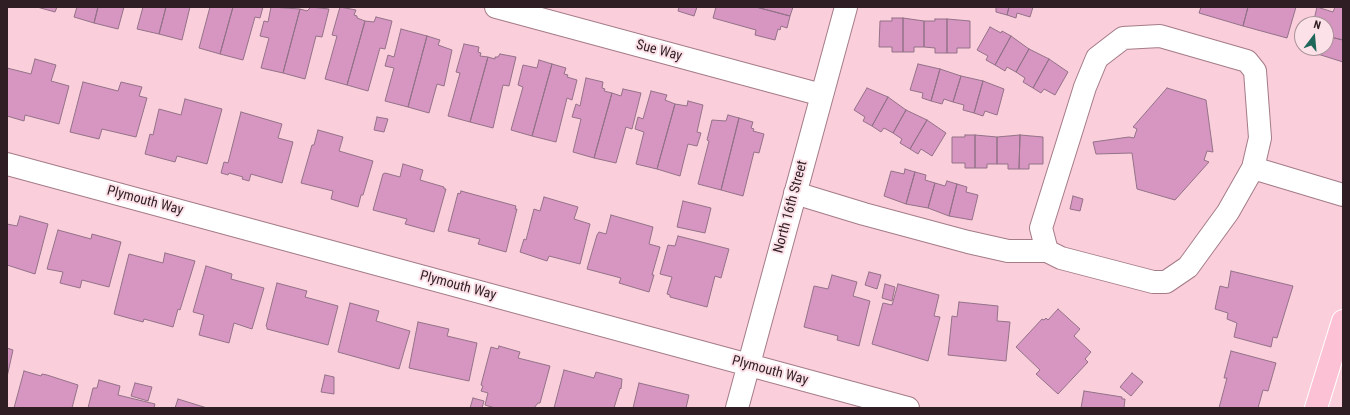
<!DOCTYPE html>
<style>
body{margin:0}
#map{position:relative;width:1350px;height:415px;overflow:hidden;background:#faceda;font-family:"Roboto Condensed",sans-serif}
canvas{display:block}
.frame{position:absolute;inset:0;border:8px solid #2f1e23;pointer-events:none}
.north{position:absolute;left:1294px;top:16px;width:40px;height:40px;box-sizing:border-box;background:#fce1e8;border:1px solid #aa9399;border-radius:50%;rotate:16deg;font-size:11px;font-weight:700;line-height:16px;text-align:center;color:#2f1e23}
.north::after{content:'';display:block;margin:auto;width:14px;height:18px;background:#20675b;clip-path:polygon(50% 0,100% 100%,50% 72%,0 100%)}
</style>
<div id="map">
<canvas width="1350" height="415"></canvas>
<div class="frame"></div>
<div class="north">N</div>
</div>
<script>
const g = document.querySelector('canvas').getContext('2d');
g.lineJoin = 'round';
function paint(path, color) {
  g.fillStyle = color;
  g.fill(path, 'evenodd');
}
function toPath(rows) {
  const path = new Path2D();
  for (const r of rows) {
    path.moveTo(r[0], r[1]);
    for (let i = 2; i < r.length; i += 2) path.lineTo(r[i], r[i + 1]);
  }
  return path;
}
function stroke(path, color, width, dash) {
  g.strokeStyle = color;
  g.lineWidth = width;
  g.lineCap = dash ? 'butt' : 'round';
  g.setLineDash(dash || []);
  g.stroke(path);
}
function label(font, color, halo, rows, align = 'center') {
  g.font = font + ' "Roboto Condensed",sans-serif';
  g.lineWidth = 4;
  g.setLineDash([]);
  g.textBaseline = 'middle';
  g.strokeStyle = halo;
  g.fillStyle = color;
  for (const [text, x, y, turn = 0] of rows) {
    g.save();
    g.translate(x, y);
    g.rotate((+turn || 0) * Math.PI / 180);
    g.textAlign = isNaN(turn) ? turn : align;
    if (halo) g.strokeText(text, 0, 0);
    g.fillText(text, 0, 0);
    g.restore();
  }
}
const building = toPath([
 [37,7,57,7,55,12,37,7],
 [77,7,98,7,94,23,74,17,77,7],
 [98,7,124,7,118,29,94,23,98,7],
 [143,7,166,7,159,34,137,29,143,7],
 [166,7,190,7,182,40,159,34,166,7],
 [210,7,233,7,220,54,199,48,210,7],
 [233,7,263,7,260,18,255,17,243,60,220,54,233,7],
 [271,7,300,9,283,73,261,68,269,38,260,36,264,21,268,22,271,7],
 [311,7,329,9,322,37,316,36,305,79,283,73,300,9,307,11,311,7],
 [340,7,356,10,354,15,357,16,357,18,365,21,347,85,325,79,337,36,332,35,340,7],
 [679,7,697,7,694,16,678,11,679,7],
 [716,7,756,7,790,16,787,28,781,26,780,30,778,29,775,40,755,35,756,30,713,18,716,7],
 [756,7,793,7,790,16,756,7],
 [996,7,1009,7,1007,15,996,12,996,7],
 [1009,7,1033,7,1030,17,1017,13,1016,18,1007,15,1009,7],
 [1201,7,1248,7,1243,26,1199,13,1201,7],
 [1248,7,1296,7,1287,38,1243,26,1248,7],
 [1317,7,1333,12,1335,7,1343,7,1343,40,1326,36,1326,24,1313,24,1317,7],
 [376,17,392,21,385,49,380,48,368,91,347,85,365,21,374,22,376,17],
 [892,18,903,18,903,52,892,52,892,47,879,47,880,21,892,21,892,18],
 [903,18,924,21,924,47,914,47,914,52,903,52,903,18],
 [935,19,947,19,947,53,935,53,935,48,924,47,924,21,935,21,935,19],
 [947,19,970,21,970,48,957,48,957,53,947,53,947,19],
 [990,27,1001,33,1002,31,1011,36,995,65,986,60,988,56,977,50,990,27],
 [401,29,427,36,408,107,385,101,394,68,385,66,388,55,394,57,401,29],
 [427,36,440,40,438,45,452,50,444,86,437,84,429,113,408,107,427,36],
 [1011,36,1029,49,1016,72,1007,67,1005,71,995,65,1011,36],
 [1326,36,1343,40,1343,62,1305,50,1306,48,1326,48,1326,36],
 [464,44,479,47,478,52,481,53,480,56,488,57,470,122,448,116,460,73,456,72,464,44],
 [1029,49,1049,59,1033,88,1023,82,1025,78,1016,72,1029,49],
 [500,54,516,57,509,86,503,85,493,128,470,122,488,57,495,59,495,57,498,57,500,54],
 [35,59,56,65,51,81,69,86,59,124,25,115,24,121,7,116,7,68,31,74,35,59],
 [1049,59,1068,72,1055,95,1044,89,1041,93,1033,88,1049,59],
 [539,60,552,64,532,136,511,130,523,87,518,85,523,65,537,68,539,60],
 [552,64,566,68,564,74,568,75,567,77,577,80,572,100,567,98,556,142,532,136,552,64],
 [918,64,940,69,931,101,922,98,923,93,910,90,918,64],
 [940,69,961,76,953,102,944,99,942,104,931,101,940,69],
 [961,76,983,81,974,113,963,110,964,105,953,102,961,76],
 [586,78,603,82,602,88,605,89,604,91,612,93,594,158,573,152,581,119,572,117,576,104,580,106,586,78],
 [983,81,1004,89,997,115,985,111,983,116,974,113,983,81],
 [83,82,118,91,121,82,142,87,139,96,147,98,136,137,102,129,99,139,70,132,83,82],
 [867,88,888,97,872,126,863,121,865,117,854,110,867,88],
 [1167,88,1206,100,1213,152,1207,151,1204,160,1209,162,1175,200,1137,189,1132,153,1096,154,1093,142,1129,137,1134,138,1137,129,1133,127,1167,88],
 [623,89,641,93,632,129,626,127,616,163,594,158,612,93,621,96,623,89],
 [651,91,667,95,665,100,675,104,657,169,636,164,644,132,635,129,638,117,643,119,651,91],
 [888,97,906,110,893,133,884,128,881,132,872,126,888,97],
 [185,99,222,109,207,164,177,156,175,162,145,154,150,134,153,135,159,109,181,115,185,99],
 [688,101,703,105,697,132,701,133,697,146,688,144,680,176,657,169,675,104,687,106,688,101],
 [906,110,927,120,910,149,900,143,902,139,893,133,906,110],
 [241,112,282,124,278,138,293,142,282,183,251,174,249,181,242,179,243,177,229,173,228,175,221,173,224,162,228,163,241,112],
 [728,115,739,118,721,190,698,184,709,141,707,140,712,120,726,121,728,115],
 [377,117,388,119,384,132,374,130,377,117],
 [739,118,753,122,751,128,754,129,753,131,764,134,759,153,754,152,743,196,721,190,739,118],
 [927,120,946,133,932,156,921,149,918,154,910,149,927,120],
 [318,130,343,137,339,151,373,161,363,195,361,195,358,207,331,199,333,191,301,183,312,145,314,145,318,130],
 [965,135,975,135,975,168,965,168,965,163,952,163,952,137,965,137,965,135],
 [975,135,997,137,997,164,987,164,987,168,975,168,975,135],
 [1020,135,1019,169,1008,169,1008,164,997,164,997,137,1020,135],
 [1020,135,1043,137,1043,164,1029,164,1029,169,1019,169,1020,135],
 [403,164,423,170,420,180,444,187,444,189,446,189,434,232,405,224,407,219,373,210,383,174,385,173,400,177,403,164],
 [905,169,915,172,906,204,884,196,891,171,904,174,905,169],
 [915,172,926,175,925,180,935,183,928,208,906,204,915,172],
 [947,181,957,184,949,216,928,208,935,183,945,186,947,181],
 [957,184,967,187,966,192,978,195,972,220,949,216,957,184],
 [461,191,516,206,515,209,517,209,506,252,478,244,480,239,448,231,458,193,460,194,461,191],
 [1073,196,1083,199,1080,211,1070,209,1073,196],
 [544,197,578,207,574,219,590,224,580,264,549,256,547,261,520,252,524,239,526,240,534,209,540,211,544,197],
 [683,201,711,208,705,233,677,227,683,201],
 [611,215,653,227,649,244,660,247,652,275,654,275,649,292,619,283,621,278,587,269,597,235,599,232,606,234,611,215],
 [20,216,48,224,35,274,7,265,7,224,17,226,20,216],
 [58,230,91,239,92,234,121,242,109,287,82,280,80,288,60,283,63,272,47,269,58,230],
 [678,236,729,249,721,278,715,276,707,307,670,297,670,295,667,294,672,277,660,274,668,245,675,246,678,236],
 [165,253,195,261,180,310,178,309,173,327,144,319,143,322,114,314,129,254,163,263,165,253],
 [206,266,232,274,231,279,264,288,252,329,234,323,229,343,199,335,204,315,193,312,206,266],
 [1231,271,1293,286,1277,338,1273,337,1271,347,1234,337,1237,323,1227,319,1228,313,1215,309,1220,286,1228,288,1231,271],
 [869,272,881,275,877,289,865,285,869,272],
 [832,275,857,282,853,296,870,301,859,346,837,340,838,336,804,327,814,286,828,289,832,275],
 [277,283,307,291,305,297,338,306,328,345,267,329,267,327,266,326,277,283],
 [885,284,895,287,892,301,882,298,885,284],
 [898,284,939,295,934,316,940,317,928,361,872,344,883,303,892,305,898,284],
 [959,302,998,306,997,321,1010,322,1006,361,948,355,952,316,957,317,959,302],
 [350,303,379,311,376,321,410,331,399,369,338,352,350,303],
 [1058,309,1080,329,1074,336,1091,352,1085,359,1088,362,1058,394,1036,374,1040,370,1016,347,1042,319,1044,320,1046,318,1048,320,1058,309],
 [418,322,449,329,447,336,477,343,469,381,409,368,418,322],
 [499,346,520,352,518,358,550,366,540,403,538,403,534,408,495,408,485,405,488,393,481,391,483,386,481,385,491,347,498,349,499,346],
 [7,348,13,350,7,377,7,348],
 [1231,351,1276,363,1268,391,1263,390,1258,408,1219,408,1227,378,1224,378,1231,351],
 [564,370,594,378,596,372,622,379,621,389,620,388,614,408,554,408,564,370],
 [24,371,41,376,42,374,47,375,78,385,72,408,14,408,24,371],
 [1132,373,1143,382,1131,396,1120,387,1132,373],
 [325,375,334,377,334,394,321,392,325,375],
 [99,380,120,386,118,395,155,404,154,408,88,408,93,388,97,388,99,380],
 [135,383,152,387,148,401,131,396,135,383],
 [639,383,689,395,686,408,633,408,639,383],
 [1084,391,1122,397,1122,399,1125,399,1124,408,1081,408,1084,391],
 [473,398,484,401,482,408,470,408,473,398],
 [178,399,207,408,175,408,178,399]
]);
paint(building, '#d696c1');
stroke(building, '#937288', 1);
const minor = toPath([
 [496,7,822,95],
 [1160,36,1247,61,1255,71,1260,138,1253,168,1228,212,1188,267,1166,282,1153,282,1061,258,1047,251,1041,228,1085,87,1097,58,1123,38,1160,36],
 [7,164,908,408],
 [1253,168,1343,195],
 [795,193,864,214,968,242,1008,251,1047,251],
 [737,408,846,7]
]);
const major = toPath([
 [1316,408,1343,321]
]);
stroke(minor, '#a47c88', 24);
stroke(major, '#fff', 24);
stroke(minor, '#fff', 22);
stroke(major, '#fcc1d4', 22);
label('14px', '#2f1e23', '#fce1e8', [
 ["Sue Way",659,51,15],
 ["Plymouth Way",145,201,15],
 ["North 16th Street",791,207,-75],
 ["Plymouth Way",458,286,15],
 ["Plymouth Way",770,371,15]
]);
</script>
